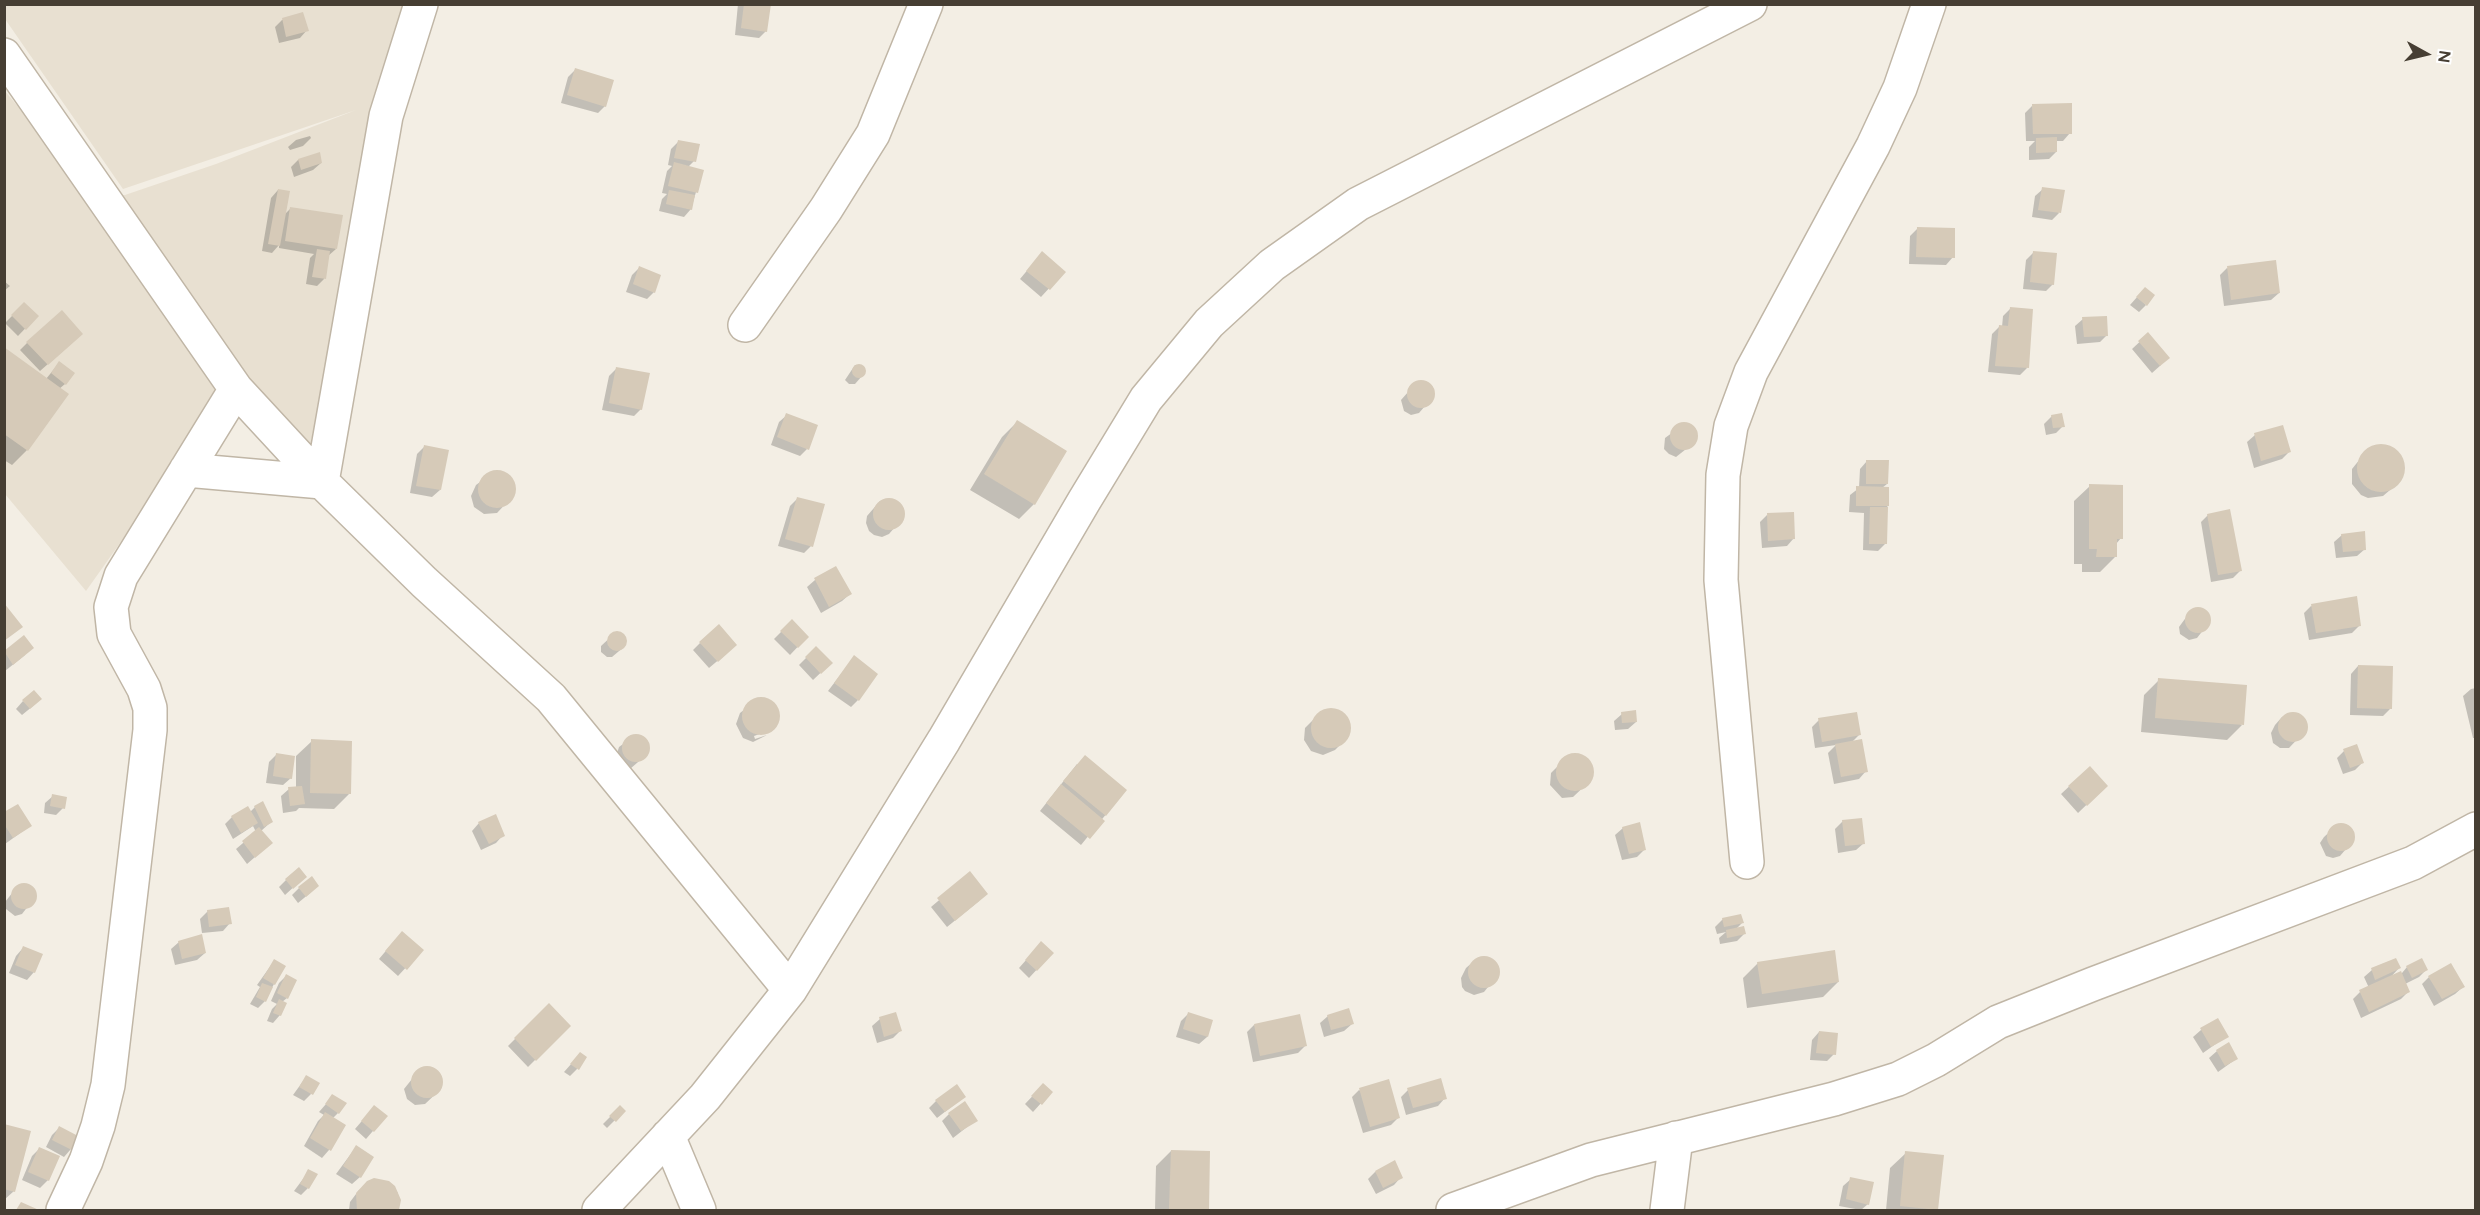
<!DOCTYPE html>
<style>
body{margin:0}
#map{position:relative;width:2480px;height:1215px;overflow:hidden;background:#f3eee4;font-family:Figtree,sans-serif}
canvas{display:block}
.frame{position:absolute;inset:0;border:6px solid #463e33;pointer-events:none}
.north{position:absolute;left:2396px;top:24px;width:60px;height:60px;-webkit-text-stroke:4px #fff;paint-order:stroke;rotate:98deg;font-size:16px;font-weight:700;line-height:24px;text-align:center;color:#463e33}
.north::after{content:'';display:block;margin:auto;width:21px;height:27px;background:#463e33;clip-path:polygon(50% 0,100% 100%,50% 72%,0 100%)}
</style>
<div id="map">
<canvas width="2480" height="1215"></canvas>
<div class="frame"></div>
<div class="north">N</div>
</div>
<script>
const g = document.querySelector('canvas').getContext('2d');
g.lineJoin = 'round';
function paint(path, color) {
  g.fillStyle = color;
  g.fill(path, 'evenodd');
}
function toPath(rows) {
  const path = new Path2D();
  for (const r of rows) {
    if (r.length === 3) {
      path.moveTo(r[0] + r[2], r[1]);
      path.arc(r[0], r[1], r[2], 0, 2 * Math.PI);
      continue;
    }
    path.moveTo(r[0], r[1]);
    for (let i = 2; i < r.length; i += 2) path.lineTo(r[i], r[i + 1]);
  }
  return path;
}
function stroke(path, color, width, dash) {
  g.strokeStyle = color;
  g.lineWidth = width;
  g.lineCap = dash ? 'butt' : 'round';
  g.setLineDash(dash || []);
  g.stroke(path);
}
paint(toPath([
 [5,5,412,5,379,102,309,452,242,371,86,591,5,494,4,90,95,198,125,195,216,164,356,110,123,189,5,19]
]), '#e8e0d1');
paint(toPath([
 [738,4,769,4,766,31,759,38,735,35],
 [302,14,307,30,300,38,279,43,275,27,282,20],
 [575,70,605,106,598,113,561,103,568,77],
 [2032,106,2070,133,2063,141,2056,141,2056,152,2049,159,2029,160,2029,147,2035,141,2026,141,2025,113],
 [310,136,311,138,303,146,290,150,288,147,296,140],
 [678,142,694,161,688,167,696,192,691,209,684,217,659,211,662,199,667,194,662,193,667,171,672,166,668,165,671,149],
 [298,160,321,163,313,170,294,177,291,167],
 [2043,189,2059,213,2052,220,2032,217,2035,196],
 [278,190,285,214,291,208,336,249,328,256,324,279,317,286,306,284,310,258,314,254,279,248,279,245,272,253,262,251,271,198],
 [1917,229,1953,257,1946,265,1909,264,1910,236],
 [2034,252,2053,284,2046,291,2023,289,2026,260],
 [1035,261,1064,272,1041,297,1020,279],
 [639,268,654,292,647,299,626,292,632,275],
 [2227,268,2279,293,2271,300,2224,306,2220,275],
 [4,281,10,286,4,291],
 [2138,296,2146,305,2139,312,2130,305],
 [24,304,37,316,18,336,5,323],
 [2010,309,2027,368,2020,375,1988,372,1992,334,1999,327,2002,327,2003,316],
 [2083,319,2107,335,2100,342,2077,344,2075,326],
 [2147,335,2161,365,2152,373,2132,349],
 [74,341,40,371,20,350,27,343],
 [4,349,46,379,59,363,65,384,59,389,27,450,12,465,4,460],
 [855,365,864,367,862,376,855,384,849,384,845,380],
 [617,368,641,409,634,416,602,410,609,376],
 [1416,383,1424,383,1431,387,1432,398,1419,413,1411,415,1404,411,1401,400],
 [787,415,807,449,800,456,771,445,779,422],
 [2052,416,2063,426,2056,433,2046,435,2044,424],
 [1017,422,1034,504,1019,519,970,490,1002,437],
 [1684,424,1691,427,1696,434,1695,442,1676,457,1669,454,1664,449,1665,438],
 [2255,435,2289,452,2282,459,2254,468,2247,442],
 [2383,445,2389,447,2401,456,2403,470,2397,484,2383,496,2368,498,2361,495,2352,484,2352,469,2368,449],
 [425,446,440,490,432,497,410,493,417,454],
 [1867,461,1887,484,1882,488,1888,489,1886,543,1878,551,1863,550,1864,513,1849,512,1850,495,1859,488,1860,469],
 [495,471,507,474,514,484,513,496,497,513,484,514,474,507,471,496,476,485],
 [2090,486,2121,538,2116,544,2115,557,2100,572,2082,572,2082,564,2074,564,2074,501],
 [798,498,811,546,804,553,778,546,790,506],
 [887,499,895,500,900,505,903,512,902,519,889,534,882,537,874,535,869,531,866,523,867,516,880,501],
 [1767,515,1794,538,1787,546,1762,548,1760,522],
 [2208,515,2241,570,2233,578,2211,582,2201,522],
 [2342,535,2365,549,2357,556,2336,558,2334,542],
 [835,568,850,594,842,601,821,613,807,587,815,580],
 [2311,606,2360,625,2352,633,2309,640,2304,613],
 [2201,609,2207,613,2208,624,2197,638,2189,640,2180,634,2179,627,2190,612],
 [792,621,807,637,790,655,774,639],
 [616,632,622,633,626,640,625,646,612,657,607,657,601,652,601,646],
 [24,638,25,655,5,671,4,653],
 [700,643,728,652,709,668,693,650],
 [816,648,831,663,813,680,799,665],
 [854,657,858,700,851,707,828,691],
 [2358,666,2390,709,2383,716,2350,715,2351,674],
 [2159,680,2242,725,2227,740,2141,732,2144,695],
 [2476,688,2476,738,2473,738,2463,696,2471,689],
 [758,699,769,701,774,704,778,715,775,726,771,730,754,736,755,739,767,735,753,742,743,738,736,724,740,713],
 [23,701,33,706,22,715,16,709],
 [1329,709,1339,711,1349,724,1347,736,1343,742,1335,750,1323,755,1311,751,1304,740,1305,728,1323,710],
 [2295,713,2306,721,2306,730,2289,748,2280,748,2273,743,2271,733,2275,725,2282,717],
 [1622,714,1636,722,1628,729,1615,730,1614,721],
 [1819,720,1859,735,1851,743,1866,771,1859,779,1834,784,1828,753,1836,745,1815,748,1812,727],
 [634,736,646,741,648,749,645,756,630,769,619,766,615,760,619,747],
 [312,741,349,794,334,809,299,808,296,811,283,813,281,796,289,789,296,788,296,756],
 [2344,751,2362,763,2355,770,2343,774,2337,758],
 [277,754,291,778,283,785,266,783,269,762],
 [1583,756,1591,764,1593,775,1590,781,1573,797,1562,798,1550,785,1551,773,1567,757],
 [1077,764,1125,791,1081,845,1040,811],
 [2089,768,2106,786,2078,813,2061,794],
 [53,796,63,808,56,815,44,813,45,803],
 [255,807,271,822,261,831,263,850,247,864,236,849,256,832,253,826,233,839,225,824,232,817,250,812],
 [4,814,30,826,5,844,4,843],
 [1843,821,1864,843,1856,850,1838,853,1835,829],
 [479,823,503,835,496,843,481,850,472,831],
 [2337,825,2344,825,2350,828,2354,835,2352,842,2340,856,2333,858,2326,856,2320,843,2324,837],
 [1623,828,1645,849,1637,857,1622,860,1615,835],
 [970,874,979,901,947,927,931,907],
 [286,880,297,884,285,895,279,887],
 [28,884,33,889,36,896,22,914,15,916,6,909,5,902,17,887],
 [299,888,310,893,298,903,292,895],
 [208,911,230,923,223,931,202,933,200,919],
 [1723,919,1742,923,1735,930,1744,934,1737,941,1720,944,1719,938,1726,932,1717,934,1715,927],
 [395,940,422,950,398,976,379,959],
 [179,942,205,953,197,960,175,965,171,949],
 [23,948,34,972,27,980,9,973,16,956],
 [1034,951,1052,953,1029,978,1019,968],
 [1487,958,1495,963,1497,976,1484,992,1474,995,1465,991,1462,987,1461,978,1466,968,1474,961],
 [2395,960,2399,968,2389,979,2402,973,2407,967,2426,970,2419,977,2405,984,2409,991,2401,999,2361,1018,2353,999,2360,992,2369,988,2364,977,2372,970],
 [274,961,274,984,265,1001,258,1008,250,1004,260,987,257,985],
 [1758,963,1838,982,1823,997,1747,1008,1743,978],
 [286,976,287,998,282,1002,280,1015,273,1023,267,1021,272,1009,277,1004,271,1001,279,983],
 [2429,977,2463,987,2455,994,2434,1006,2422,984],
 [549,1005,569,1026,528,1067,508,1046],
 [1188,1014,1211,1021,1207,1037,1199,1044,1176,1037,1181,1021],
 [1328,1016,1352,1024,1344,1031,1324,1037,1320,1023],
 [880,1019,900,1031,893,1038,877,1043,872,1026],
 [2217,1020,2227,1036,2203,1053,2193,1037,2201,1030],
 [1254,1025,1305,1046,1298,1053,1253,1062,1247,1032],
 [1819,1032,1834,1054,1827,1061,1810,1060,1812,1040],
 [2217,1051,2236,1059,2218,1072,2209,1058],
 [580,1054,577,1069,570,1076,564,1072],
 [434,1068,441,1075,441,1089,425,1104,415,1105,407,1099,404,1089,420,1069],
 [306,1077,311,1094,304,1101,293,1095],
 [1043,1085,1051,1092,1033,1112,1025,1104],
 [1359,1090,1399,1117,1391,1125,1363,1133,1352,1097],
 [1408,1090,1445,1098,1438,1106,1406,1115,1401,1097],
 [333,1096,338,1113,332,1119,344,1126,329,1150,322,1158,304,1146,318,1121,324,1115,319,1112],
 [964,1097,937,1118,929,1108,936,1101],
 [620,1107,624,1111,607,1128,603,1124],
 [949,1114,976,1120,953,1138,942,1121],
 [367,1115,385,1117,366,1139,355,1129],
 [4,1125,14,1191,4,1200],
 [59,1128,71,1149,64,1157,46,1147,52,1135],
 [356,1147,360,1177,352,1184,336,1174],
 [39,1149,48,1180,40,1188,22,1180,32,1156],
 [1171,1151,1209,1152,1207,1210,1155,1210,1156,1166],
 [1906,1153,1937,1209,1936,1210,1886,1210,1890,1168],
 [309,1171,308,1188,301,1195,294,1191],
 [1375,1172,1401,1177,1394,1185,1376,1194,1368,1179],
 [1851,1179,1868,1204,1861,1210,1839,1206,1843,1186],
 [388,1182,398,1193,397,1210,349,1210,350,1202,359,1190]
]), '#0003');
paint(toPath([
 [744,4,771,4,767,32,741,28],
 [303,12,309,31,286,37,282,18],
 [575,68,614,80,606,107,567,95],
 [2072,103,2072,134,2033,134,2032,104],
 [2057,137,2057,152,2036,153,2036,138],
 [678,140,700,144,696,162,674,158],
 [320,152,322,163,301,170,298,159],
 [674,162,704,170,698,193,668,186],
 [2042,187,2065,190,2061,213,2038,210],
 [278,189,290,191,280,246,268,244],
 [669,190,695,195,692,210,666,204],
 [290,207,343,215,337,249,285,241],
 [1917,227,1955,228,1955,258,1916,257],
 [317,249,330,251,326,279,312,277],
 [1042,251,1066,272,1050,290,1026,271],
 [2033,251,2057,253,2054,285,2030,282],
 [2276,260,2280,293,2231,300,2227,266],
 [639,266,661,275,655,293,633,284],
 [2145,287,2155,295,2147,306,2136,297],
 [24,302,39,316,26,330,11,315],
 [2010,307,2033,309,2029,368,1995,366,1999,325,2008,326],
 [62,310,83,334,48,365,26,342],
 [2107,316,2108,336,2084,337,2082,317],
 [2148,332,2170,358,2160,366,2138,341],
 [4,347,69,394,28,451,4,434],
 [59,361,75,373,66,385,51,373],
 [859,371,7],
 [616,367,650,373,642,410,609,403],
 [1421,394,14],
 [786,413,818,425,809,450,777,437],
 [2062,413,2065,427,2053,428,2051,415],
 [1017,420,1067,451,1035,505,984,474],
 [1684,436,14],
 [2283,425,2291,452,2261,461,2254,433],
 [2381,468,24],
 [424,445,449,450,441,490,416,486],
 [1866,460,1889,460,1888,484,1866,484],
 [497,489,19],
 [2089,484,2123,485,2123,539,2117,539,2117,557,2096,557,2097,549,2089,549],
 [1856,486,1889,487,1889,506,1856,506],
 [797,497,825,504,813,547,785,539],
 [889,514,16],
 [1870,507,1888,507,1887,544,1869,544],
 [2230,509,2242,571,2218,575,2207,514],
 [1794,512,1795,539,1768,541,1767,513],
 [2365,531,2366,550,2343,552,2341,534],
 [836,566,852,594,829,607,814,578],
 [2357,596,2361,626,2316,633,2311,604],
 [4,603,23,627,4,641],
 [2198,620,13],
 [792,619,809,637,798,648,780,631],
 [719,624,737,645,718,662,699,642],
 [617,641,10],
 [24,635,34,648,13,665,4,651],
 [816,646,833,663,821,674,805,657],
 [854,655,878,674,859,701,834,683],
 [2358,665,2393,666,2392,709,2357,708],
 [2158,678,2247,685,2244,725,2155,718],
 [34,690,42,699,30,709,22,700],
 [761,716,19],
 [1331,728,20],
 [1636,710,1637,722,1622,723,1621,712],
 [2293,727,15],
 [1857,712,1861,735,1822,742,1818,718],
 [636,748,14],
 [311,739,352,741,351,794,310,793],
 [1862,739,1868,772,1841,777,1835,744],
 [2357,744,2364,763,2350,768,2343,749],
 [276,753,295,756,292,779,273,776],
 [1575,772,19],
 [1085,755,1127,790,1106,816,1063,781],
 [2090,766,2108,786,2087,806,2068,786],
 [1061,784,1105,821,1090,839,1046,803],
 [302,786,305,804,290,806,288,787],
 [52,794,67,797,65,809,50,806],
 [263,801,273,822,264,827,254,806],
 [18,804,32,826,13,838,4,824,4,812],
 [248,806,258,823,241,833,231,816],
 [496,814,505,836,489,844,478,822],
 [1862,818,1865,844,1845,846,1842,820],
 [1640,822,1646,850,1629,854,1622,827],
 [2341,837,14],
 [259,827,273,843,255,858,242,841],
 [299,867,307,877,293,889,285,879],
 [970,871,988,894,955,921,937,898],
 [312,876,319,886,306,897,298,887],
 [24,896,13],
 [229,907,232,924,209,927,207,910],
 [1741,914,1744,923,1724,927,1722,918],
 [1744,926,1746,934,1727,938,1726,930],
 [402,931,424,950,407,970,385,951],
 [202,934,206,953,182,959,178,941],
 [1041,941,1054,953,1037,971,1025,960],
 [23,946,43,954,35,973,15,965],
 [1835,950,1839,982,1762,994,1757,962],
 [1484,972,16],
 [2396,958,2401,968,2375,980,2371,968],
 [2422,958,2428,970,2412,978,2406,966],
 [274,959,286,966,275,985,263,978],
 [2451,963,2465,987,2442,999,2428,976],
 [2401,971,2410,992,2369,1012,2359,990],
 [286,974,297,980,288,999,277,993],
 [262,983,273,987,266,1002,256,997],
 [279,999,287,1003,281,1016,273,1013],
 [549,1003,571,1026,536,1061,514,1038],
 [1349,1008,1354,1024,1331,1030,1327,1015],
 [896,1012,902,1031,884,1037,879,1017],
 [1188,1012,1213,1020,1208,1037,1183,1029],
 [1300,1014,1307,1046,1260,1056,1254,1024],
 [2218,1018,2229,1037,2211,1047,2200,1028],
 [1819,1031,1838,1033,1836,1055,1816,1053],
 [2229,1042,2238,1059,2225,1066,2216,1050],
 [580,1052,587,1057,579,1070,570,1064],
 [427,1082,16],
 [306,1075,320,1083,313,1095,299,1087],
 [1441,1078,1447,1099,1413,1108,1407,1088],
 [1389,1079,1400,1118,1370,1127,1359,1088],
 [1043,1083,1053,1092,1042,1105,1031,1096],
 [957,1084,966,1097,945,1112,935,1100],
 [332,1094,347,1103,339,1114,325,1104],
 [965,1101,978,1121,961,1131,948,1113],
 [374,1105,388,1116,374,1132,361,1121],
 [620,1105,626,1111,616,1122,609,1116],
 [325,1112,346,1125,331,1151,310,1138],
 [4,1124,31,1131,15,1192,4,1189],
 [59,1126,80,1137,72,1150,52,1140],
 [356,1145,374,1157,361,1178,343,1166],
 [39,1147,60,1156,49,1181,28,1172],
 [1171,1150,1210,1151,1209,1210,1169,1210],
 [1905,1151,1944,1155,1938,1210,1900,1206],
 [1395,1160,1403,1178,1383,1188,1375,1171],
 [308,1169,318,1174,309,1189,300,1184],
 [1850,1177,1874,1182,1869,1205,1846,1199],
 [374,1178,389,1181,395,1186,401,1200,399,1210,357,1210,356,1193,367,1181],
 [21,1202,39,1210,16,1210]
]), '#d6cab8');
const minor = toPath([
 [4,55,236,389,322,482,424,582,551,698,790,990],
 [745,325,826,209,873,134,926,4],
 [186,470,322,482,386,116,421,4],
 [1747,862,1721,580,1723,475,1731,426,1751,372,1873,146,1900,88,1929,4],
 [668,1136,699,1210],
 [63,1210,86,1161,98,1126,108,1085,150,730,150,708,144,689,114,634,111,607,121,576,236,389],
 [599,1210,705,1097,790,990,944,740,1084,501,1146,399,1209,323,1272,265,1358,204,1750,4],
 [1453,1210,1591,1160,1834,1099,1898,1079,1936,1060,1998,1022,2093,984,2413,863,2476,829],
 [1667,1210,1676,1138]
]);
stroke(minor, '#c0b6a6', 36);
stroke(minor, '#fff', 33);
</script>
